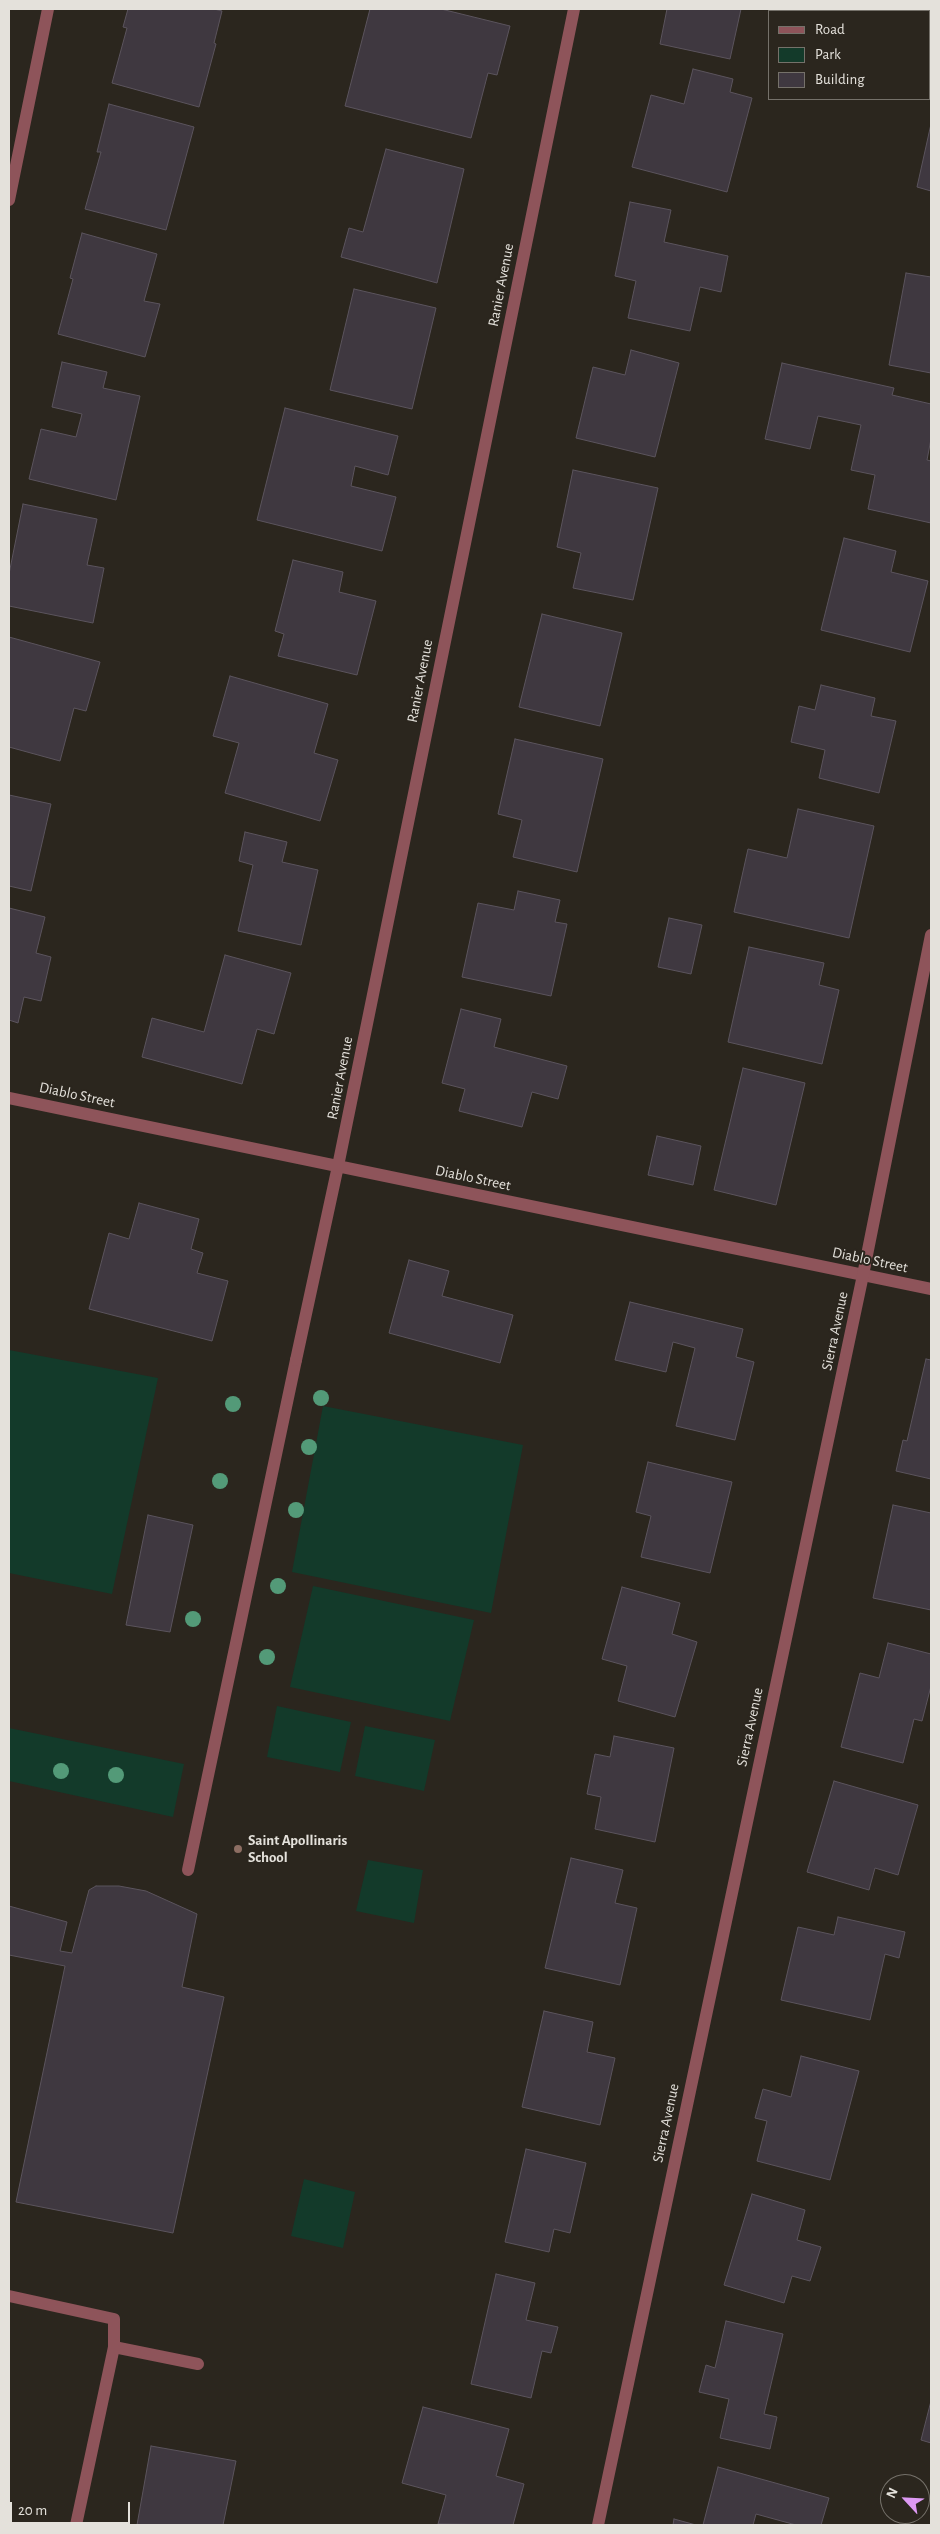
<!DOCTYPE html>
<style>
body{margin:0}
#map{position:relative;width:940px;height:2534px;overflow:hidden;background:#2b261e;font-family:"Alegreya Sans",sans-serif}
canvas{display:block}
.frame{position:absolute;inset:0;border:10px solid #e4e1db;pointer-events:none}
.legend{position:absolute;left:768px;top:10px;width:162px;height:90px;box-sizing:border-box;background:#2b261e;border:1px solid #75716a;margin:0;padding:6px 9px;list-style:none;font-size:15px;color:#e4e1db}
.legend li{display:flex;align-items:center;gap:10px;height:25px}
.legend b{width:25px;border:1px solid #75716a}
.north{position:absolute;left:880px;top:2474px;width:50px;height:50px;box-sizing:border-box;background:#2b261e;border:1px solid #75716a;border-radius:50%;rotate:295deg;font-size:14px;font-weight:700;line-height:20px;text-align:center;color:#e4e1db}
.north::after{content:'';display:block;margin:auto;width:18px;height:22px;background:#dd99f3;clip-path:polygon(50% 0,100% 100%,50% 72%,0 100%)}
.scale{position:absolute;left:10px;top:2502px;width:120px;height:22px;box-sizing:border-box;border:2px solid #e4e1db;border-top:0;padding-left:6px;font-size:15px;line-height:18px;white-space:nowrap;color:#e4e1db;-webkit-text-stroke:4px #2b261e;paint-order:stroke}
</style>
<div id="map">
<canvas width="940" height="2534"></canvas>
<div class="frame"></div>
<ul class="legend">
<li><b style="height:6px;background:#8e545a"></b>Road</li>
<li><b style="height:14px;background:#133a2a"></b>Park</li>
<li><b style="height:14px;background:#3f3840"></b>Building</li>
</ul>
<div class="north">N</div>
<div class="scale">20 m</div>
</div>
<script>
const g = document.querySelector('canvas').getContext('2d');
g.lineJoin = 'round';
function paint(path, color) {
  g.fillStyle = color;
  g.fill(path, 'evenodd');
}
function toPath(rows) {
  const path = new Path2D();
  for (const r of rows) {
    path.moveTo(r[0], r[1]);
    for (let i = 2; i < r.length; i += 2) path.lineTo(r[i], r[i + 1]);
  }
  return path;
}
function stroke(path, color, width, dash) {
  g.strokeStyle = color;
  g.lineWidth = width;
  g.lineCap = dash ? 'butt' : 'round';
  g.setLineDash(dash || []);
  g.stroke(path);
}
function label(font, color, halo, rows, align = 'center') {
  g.font = font + ' "Alegreya Sans",sans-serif';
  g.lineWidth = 4;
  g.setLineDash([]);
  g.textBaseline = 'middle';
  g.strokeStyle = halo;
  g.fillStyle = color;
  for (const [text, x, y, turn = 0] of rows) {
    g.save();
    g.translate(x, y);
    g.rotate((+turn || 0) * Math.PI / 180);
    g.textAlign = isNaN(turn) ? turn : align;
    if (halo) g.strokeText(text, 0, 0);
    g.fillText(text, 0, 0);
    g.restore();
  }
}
paint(toPath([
 [9,1350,158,1378,112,1594,9,1573],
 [323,1406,523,1445,491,1613,292,1572],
 [313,1586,474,1620,450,1721,290,1687],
 [277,1706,351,1722,340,1772,267,1757],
 [365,1726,435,1740,424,1791,355,1776],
 [9,1728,184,1764,173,1817,9,1781],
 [368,1860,423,1870,414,1923,356,1911],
 [304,2179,355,2192,343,2248,291,2236]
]), '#133a2a');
const building = toPath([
 [128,9,214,9,222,11,214,43,216,44,199,107,112,83,127,28,123,27,128,9],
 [370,9,441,9,510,26,497,75,488,73,471,138,345,106,370,9],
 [667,9,741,9,730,59,660,44,667,9],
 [693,69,733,79,730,92,752,98,727,192,632,167,651,95,684,104,693,69],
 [109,104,194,127,166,230,85,209,101,152,97,152,109,104],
 [931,124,931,191,917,187,931,124],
 [386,149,464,169,437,283,341,257,349,228,363,232,386,149],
 [630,202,671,210,664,242,728,256,721,292,700,287,690,331,628,318,636,281,615,276,630,202],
 [82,233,157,254,144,301,160,304,145,357,58,334,73,279,70,278,82,233],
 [906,273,931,277,931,373,889,365,906,273],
 [354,289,436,308,412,409,330,390,354,289],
 [631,350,679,363,655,457,576,438,593,367,625,375,631,350],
 [62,362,107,372,103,388,140,396,116,500,29,479,41,429,76,437,82,414,52,407,62,362],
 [782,363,894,388,892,395,931,404,931,439,927,460,931,461,931,523,868,509,875,475,851,470,861,425,818,416,810,449,765,439,782,363],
 [285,408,398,436,388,475,355,466,351,486,396,497,382,551,257,520,285,408],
 [573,470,658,488,633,600,573,588,581,553,557,547,573,470],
 [23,504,97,519,87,565,104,568,93,623,9,606,9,574,23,504],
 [844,538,896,551,891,572,928,581,910,652,821,630,844,538],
 [293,560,343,572,339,592,376,601,357,675,278,656,284,634,275,631,293,560],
 [542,614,622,633,600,726,519,707,542,614],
 [9,637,100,662,86,711,74,708,60,761,9,747,9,637],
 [230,676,328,704,314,753,338,760,320,821,225,793,239,743,213,736,230,676],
 [821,685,875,698,871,716,896,721,879,793,819,778,825,750,791,742,799,706,815,710,821,685],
 [515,739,603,759,577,872,513,857,522,820,498,814,515,739],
 [9,795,51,804,31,891,9,886,9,795],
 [798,809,874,826,849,938,734,912,748,849,787,858,798,809],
 [245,832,287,842,282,862,318,870,301,945,238,931,253,865,239,861,245,832],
 [518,891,560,900,555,922,567,924,551,996,462,977,478,903,514,910,518,891],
 [9,908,45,917,36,953,51,957,41,1001,24,997,18,1023,9,1020,9,908],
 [669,918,702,925,691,974,658,967,669,918],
 [749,947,824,963,819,985,839,990,822,1064,728,1042,749,947],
 [225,955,291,973,274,1034,257,1029,242,1084,142,1057,152,1018,204,1032,225,955],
 [461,1009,501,1019,494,1047,567,1066,558,1099,532,1092,522,1127,459,1111,465,1089,442,1083,461,1009],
 [743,1068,805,1083,776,1205,714,1190,743,1068],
 [657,1136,701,1146,693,1185,648,1175,657,1136],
 [139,1203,199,1219,191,1249,203,1253,197,1273,228,1281,212,1341,89,1309,109,1233,129,1239,139,1203],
 [409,1260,449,1271,442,1296,513,1315,500,1363,389,1333,409,1260],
 [630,1302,743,1329,736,1357,754,1362,735,1440,676,1426,695,1348,673,1342,666,1372,615,1360,630,1302],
 [926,1359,931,1360,931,1479,896,1471,903,1440,907,1441,926,1359],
 [648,1462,732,1482,710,1573,641,1557,651,1516,636,1512,648,1462],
 [893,1505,931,1513,931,1610,873,1598,893,1505],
 [148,1515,193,1525,170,1632,126,1625,148,1515],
 [622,1587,680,1603,672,1634,697,1642,675,1717,618,1701,627,1666,602,1659,622,1587],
 [888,1643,931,1654,931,1686,922,1721,914,1719,903,1763,841,1747,860,1673,879,1678,888,1643],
 [614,1736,674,1748,655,1842,595,1829,601,1797,587,1794,595,1754,610,1757,614,1736],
 [834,1781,918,1805,898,1875,875,1868,869,1890,807,1872,834,1781],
 [571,1858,623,1870,615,1903,637,1908,620,1985,545,1968,571,1858],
 [96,1886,119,1886,146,1891,197,1914,182,1987,224,1997,173,2233,16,2202,65,1966,9,1955,9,1906,67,1922,60,1951,72,1953,89,1890,96,1886],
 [838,1917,905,1932,899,1958,885,1954,870,2020,781,2000,798,1927,834,1935,838,1917],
 [544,2011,593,2022,587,2052,615,2058,600,2125,522,2107,544,2011],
 [801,2056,859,2071,830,2180,757,2161,767,2121,755,2118,763,2089,791,2097,801,2056],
 [526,2149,586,2163,570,2233,554,2229,549,2252,505,2242,526,2149],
 [752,2194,805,2210,797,2240,821,2247,810,2281,792,2276,784,2303,724,2285,752,2194],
 [496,2274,535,2283,526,2320,558,2327,551,2353,542,2351,531,2398,471,2384,496,2274],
 [726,2321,783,2334,764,2414,777,2417,770,2449,720,2438,729,2399,699,2392,706,2365,715,2368,726,2321],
 [931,2401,931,2443,921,2440,931,2401],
 [423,2407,509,2429,496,2476,524,2484,513,2525,438,2524,446,2495,402,2483,423,2407],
 [151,2446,236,2461,223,2525,137,2525,151,2446],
 [718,2467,829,2498,821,2525,796,2525,756,2514,753,2525,703,2525,718,2467],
 [674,2519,696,2525,673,2525,674,2519]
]);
paint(building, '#3f3840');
stroke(building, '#5b545d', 1);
stroke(toPath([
 [188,1870,296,1360],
 [9,2296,114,2319,114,2347,76,2525],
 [114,2347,198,2364]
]), '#8e545a', 12);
stroke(toPath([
 [9,200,48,9],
 [9,1098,931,1289],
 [296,1360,338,1166,574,9]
]), '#8e545a', 12);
stroke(toPath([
 [598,2525,863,1275,931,935]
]), '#8e545a', 12);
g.fillStyle = '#539a78';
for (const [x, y] of [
 [321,1398],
 [233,1404],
 [309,1447],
 [220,1481],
 [296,1510],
 [278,1586],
 [193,1619],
 [267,1657],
 [61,1771],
 [116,1775]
]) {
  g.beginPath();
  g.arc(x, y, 8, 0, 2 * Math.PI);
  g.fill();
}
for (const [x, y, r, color] of [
 [238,1849,5,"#8d6e63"]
]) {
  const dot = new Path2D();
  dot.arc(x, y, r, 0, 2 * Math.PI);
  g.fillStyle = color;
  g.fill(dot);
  stroke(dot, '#2b261e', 2);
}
label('15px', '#e4e1db', '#2b261e', [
 ["Ranier Avenue",501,285,-79],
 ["Ranier Avenue",420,681,-79],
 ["Ranier Avenue",340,1078,-79],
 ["Diablo Street",77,1095,12],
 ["Diablo Street",473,1178,12],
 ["Diablo Street",870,1260,12],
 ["Sierra Avenue",835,1331,-78],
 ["Sierra Avenue",750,1727,-78],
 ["Sierra Avenue",666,2123,-78]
]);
label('bold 15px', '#e4e1db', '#2b261e', [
 ["Saint Apollinaris",248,1840],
 ["School",248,1857]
], 'left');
</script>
